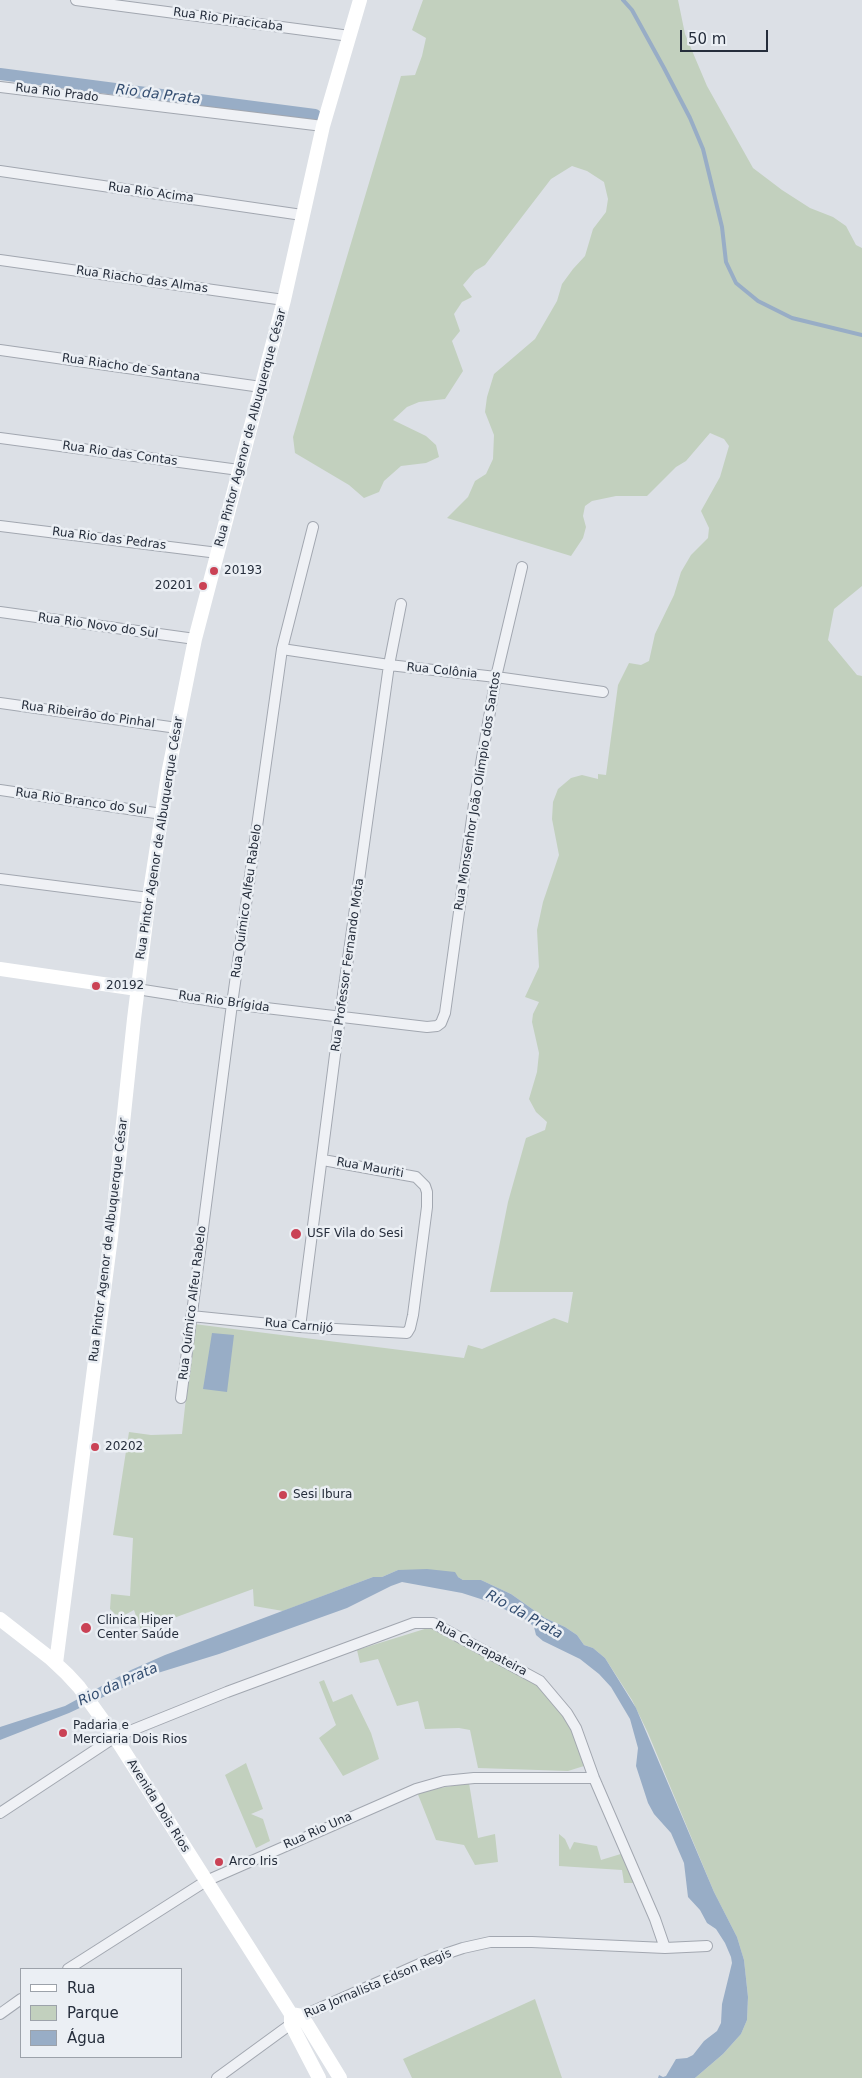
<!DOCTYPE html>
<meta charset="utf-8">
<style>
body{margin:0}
#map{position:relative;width:862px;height:2078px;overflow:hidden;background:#dce0e6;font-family:"DejaVu Sans",sans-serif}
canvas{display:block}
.legend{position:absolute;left:20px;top:1968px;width:162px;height:90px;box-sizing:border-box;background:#ebeff4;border:1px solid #9ca2aa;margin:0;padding:6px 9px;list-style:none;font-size:15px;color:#262e3c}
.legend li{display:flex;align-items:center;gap:10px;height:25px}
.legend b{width:25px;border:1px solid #9ca2aa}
.scale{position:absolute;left:680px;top:30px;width:88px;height:22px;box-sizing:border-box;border:2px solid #262e3c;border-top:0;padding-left:6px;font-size:15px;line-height:18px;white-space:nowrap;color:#262e3c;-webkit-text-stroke:4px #ebeff4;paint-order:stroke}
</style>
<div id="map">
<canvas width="862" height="2078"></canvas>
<ul class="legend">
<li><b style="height:6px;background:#fff"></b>Rua</li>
<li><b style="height:14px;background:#c2d0be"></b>Parque</li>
<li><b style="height:14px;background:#98adc6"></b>Água</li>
</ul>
<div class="scale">50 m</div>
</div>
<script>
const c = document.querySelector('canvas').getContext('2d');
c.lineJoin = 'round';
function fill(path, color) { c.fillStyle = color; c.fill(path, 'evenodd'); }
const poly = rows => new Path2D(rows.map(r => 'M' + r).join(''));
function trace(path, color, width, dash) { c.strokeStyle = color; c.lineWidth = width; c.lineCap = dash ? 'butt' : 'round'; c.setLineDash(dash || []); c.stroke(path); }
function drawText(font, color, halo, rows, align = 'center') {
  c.font = font + ' "DejaVu Sans",sans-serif'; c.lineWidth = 5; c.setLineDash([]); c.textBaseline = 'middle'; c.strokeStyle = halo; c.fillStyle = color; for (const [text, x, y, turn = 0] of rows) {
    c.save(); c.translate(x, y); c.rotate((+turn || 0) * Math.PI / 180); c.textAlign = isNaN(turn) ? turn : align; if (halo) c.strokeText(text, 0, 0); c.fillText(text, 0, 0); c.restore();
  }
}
const green = poly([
 [423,0,678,0,685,34,707,86,753,168,782,190,810,208,833,217,846,226,856,245,862,248,862,586,834,609,828,640,857,675,862,676,862,2078,695,2078,723,2054,741,2034,747,2020,748,1997,744,1960,737,1937,714,1892,648,1733,632,1700,605,1658,593,1648,584,1645,577,1635,565,1627,545,1618,511,1594,481,1580,463,1580,458,1577,398,1570,382,1577,373,1577,283,1611,254,1606,253,1589,141,1630,134,1610,119,1618,110,1609,111,1594,130,1596,133,1538,113,1535,129,1432,151,1435,182,1434,194,1324,464,1358,468,1345,482,1349,554,1318,568,1323,573,1292,490,1292,508,1202,526,1138,545,1130,547,1122,536,1112,529,1099,537,1072,539,1053,532,1022,533,1014,539,1002,525,997,539,967,537,930,543,902,559,855,552,819,553,802,558,789,571,778,582,775,598,779,598,774,606,775,618,685,629,663,641,665,649,661,655,634,674,595,681,572,691,555,708,538,709,528,701,511,720,477,729,446,724,439,710,433,686,461,676,467,647,496,616,496,592,501,585,506,583,516,586,527,583,538,571,556,447,518,468,497,475,481,486,474,493,459,494,435,485,412,487,397,494,374,535,339,557,301,562,284,573,269,585,256,593,229,606,212,608,199,604,182,587,171,572,166,551,179,485,265,475,271,463,285,472,297,462,302,454,314,460,331,452,341,463,371,445,399,419,402,407,407,393,420,426,436,436,445,439,457,426,463,401,466,384,481,379,492,364,498,349,485,295,453,293,437,401,76,415,75,422,56,426,38,412,30],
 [431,1627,536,1683,555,1703,573,1729,584,1766,568,1771,478,1768,470,1730,459,1728,425,1729,418,1701,397,1706,378,1659,360,1663,357,1650],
 [324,1680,333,1702,352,1694,371,1733,379,1759,343,1776,319,1738,336,1725,319,1682],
 [246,1763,263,1809,251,1814,263,1819,270,1841,256,1848,225,1775],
 [469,1783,478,1838,495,1834,498,1862,475,1865,464,1845,436,1840,417,1792],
 [559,1834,565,1839,570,1850,574,1842,597,1846,601,1860,624,1853,636,1883,624,1883,622,1870,559,1866],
 [535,1999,562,2078,412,2078,403,2059]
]);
const water = poly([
 [212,1333,234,1335,227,1392,203,1389],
 [427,1569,455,1572,458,1577,463,1580,481,1580,511,1594,545,1618,565,1627,577,1635,584,1645,593,1648,605,1658,636,1708,714,1892,737,1937,744,1960,748,1997,747,2020,741,2034,723,2054,695,2078,658,2078,659,2075,663,2077,666,2076,676,2059,687,2058,693,2055,704,2041,717,2031,721,2023,722,2004,732,1963,731,1957,725,1943,716,1929,707,1923,700,1910,688,1897,684,1863,671,1833,654,1814,648,1803,636,1766,638,1748,630,1719,611,1687,599,1674,580,1659,543,1641,536,1635,534,1627,528,1621,490,1602,462,1593,402,1582,391,1586,347,1608,219,1654,148,1676,69,1713,0,1740,0,1727,65,1706,131,1670,165,1655,373,1577,382,1577,398,1570]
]);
const stream = poly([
 [623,0,632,10,664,68,690,118,703,149,722,227,726,262,736,283,758,301,792,318,862,335]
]);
const canal = poly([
 [0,74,315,115]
]);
const street = poly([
 [76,0,350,36],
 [0,87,323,126],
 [0,171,302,215],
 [0,260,284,300],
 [0,350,261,387],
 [0,438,239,470],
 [0,526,218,553],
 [0,612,195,639],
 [282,649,389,665,496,677,603,692],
 [0,703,177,728],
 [0,790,162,814],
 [0,879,149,898],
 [137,989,232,1004,427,1027,437,1026,441,1023,445,1013,474,804,496,677,522,567],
 [191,1316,300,1327,407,1333,410,1328,413,1315,427,1207,427,1192,425,1186,416,1177,323,1160],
 [300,1327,340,1016,389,665,401,604],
 [181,1398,232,1004,282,649,313,527],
 [0,1813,115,1737,227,1692,414,1623,433,1623,540,1681,567,1713,576,1728,594,1778,655,1919,665,1948],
 [68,1969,206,1881,416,1789,444,1781,474,1778,594,1778],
 [0,2014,21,1999],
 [217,2078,302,2016,433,1958,463,1948,490,1942,532,1942,665,1948,707,1946]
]);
const secondary = poly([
 [0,969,137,989],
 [0,1619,50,1658,67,1674,79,1687,115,1737,291,2014,291,2024,319,2078],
 [56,1663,111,1237,134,1019,149,898,168,774,195,639,284,300,323,126,360,0],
 [291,2014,302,2016,340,2078]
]);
const markers = [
 [214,571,5,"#ca4255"],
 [203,586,5,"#ca4255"],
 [96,986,5,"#ca4255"],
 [296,1234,6,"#ca4255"],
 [95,1447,5,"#ca4255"],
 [283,1495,5,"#ca4255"],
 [86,1628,6,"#ca4255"],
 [63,1733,5,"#ca4255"],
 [219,1862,5,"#ca4255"]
];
const streetNames = [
 ["Rua Rio Piracicaba",228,20,8],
 ["Rua Rio Prado",57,93,7],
 ["Rua Rio Acima",151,193,8],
 ["Rua Riacho das Almas",142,280,8],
 ["Rua Riacho de Santana",131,368,8],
 ["Rua Pintor Agenor de Albuquerque César",251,428,-75],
 ["Rua Rio das Contas",120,454,8],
 ["Rua Rio das Pedras",109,539,7],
 ["Rua Rio Novo do Sul",98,626,8],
 ["Rua Colônia",442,671,6],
 ["Rua Ribeirão do Pinhal",88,715,8],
 ["Rua Monsenhor João Olímpio dos Santos",478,791,-81],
 ["Rua Rio Branco do Sul",81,802,8],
 ["Rua Pintor Agenor de Albuquerque César",160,838,-81],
 ["Rua Químico Alfeu Rabelo",247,901,-82],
 ["Rua Professor Fernando Mota",348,965,-82],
 ["Rua Rio Brígida",224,1002,8],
 ["Rua Mauriti",370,1168,10],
 ["Rua Pintor Agenor de Albuquerque César",109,1240,-83],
 ["Rua Químico Alfeu Rabelo",193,1303,-83],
 ["Rua Carnijó",299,1326,5],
 ["Rua Carrapateira",481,1649,28],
 ["Avenida Dois Rios",158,1806,58],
 ["Rua Rio Una",318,1831,-24],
 ["Rua Jornalista Edson Regis",378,1984,-23]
];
const poiNames = [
 ["20193",224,571],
 ["20201",193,586,"right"],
 ["20192",106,986],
 ["USF Vila do Sesi",307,1234],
 ["20202",105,1447],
 ["Sesi Ibura",293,1495],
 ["Clinica Hiper",97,1621],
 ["Center Saúde",97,1635],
 ["Padaria e",73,1726],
 ["Merciaria Dois Rios",73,1740],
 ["Arco Iris",229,1862]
];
const waterNames = [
 ["Rio da Prata",158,95,7],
 ["Rio da Prata",524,1615,29],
 ["Rio da Prata",118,1685,-24]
];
fill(green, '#c2d0be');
fill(water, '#98adc6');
trace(stream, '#98adc6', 4);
trace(canal, '#98adc6', 12);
trace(street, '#a2a7b0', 12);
trace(street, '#eff1f5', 10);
trace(secondary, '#fff', 14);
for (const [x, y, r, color] of markers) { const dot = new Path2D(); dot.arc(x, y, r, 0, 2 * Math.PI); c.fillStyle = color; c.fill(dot); trace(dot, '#ebeff4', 2); }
drawText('12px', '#262e3c', '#ebeff4', streetNames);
drawText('12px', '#262e3c', '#ebeff4', poiNames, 'left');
drawText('italic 14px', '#324c6f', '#ebeff4', waterNames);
</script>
